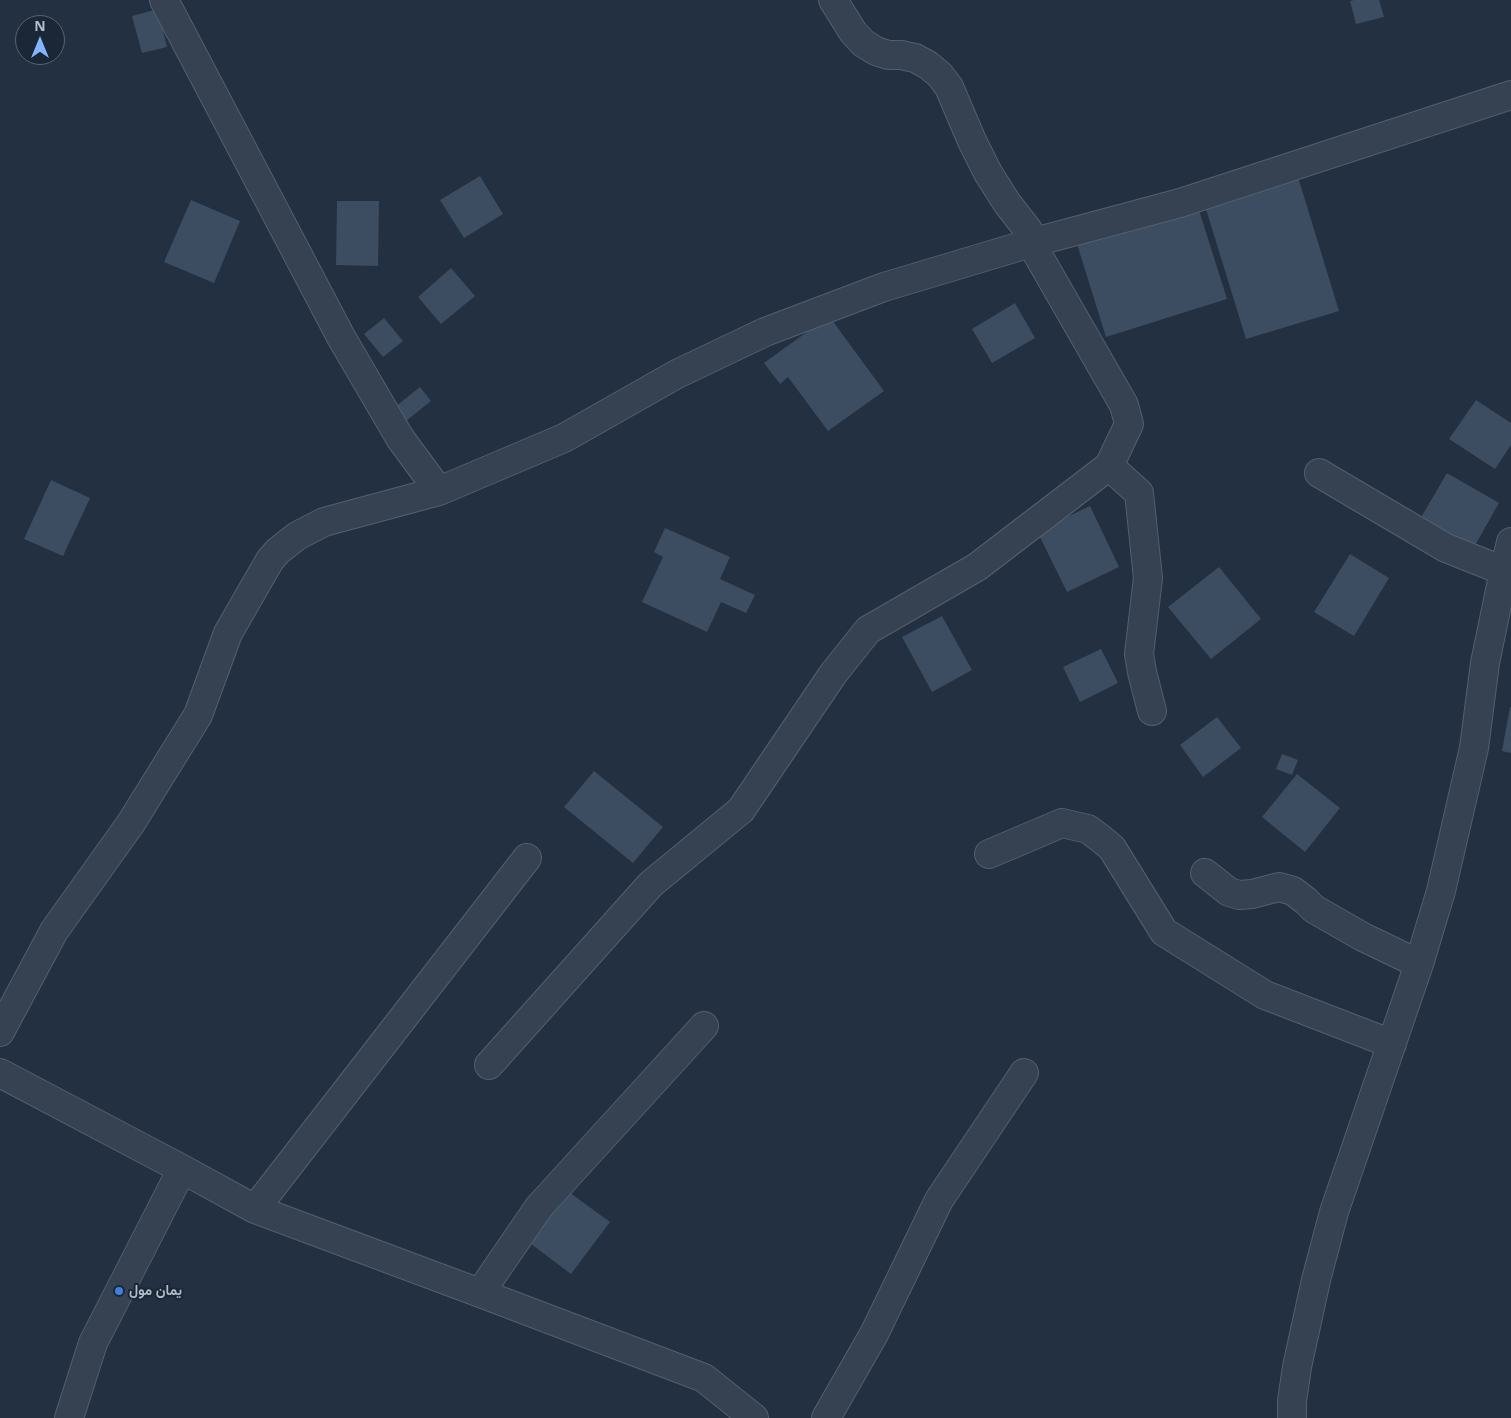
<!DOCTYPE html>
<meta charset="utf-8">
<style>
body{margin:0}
#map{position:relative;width:1511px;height:1418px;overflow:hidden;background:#223041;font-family:"Noto Sans",sans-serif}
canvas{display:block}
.north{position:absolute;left:15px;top:15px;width:50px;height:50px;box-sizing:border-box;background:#1b2736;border:1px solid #576372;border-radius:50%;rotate:0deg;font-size:14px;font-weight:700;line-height:20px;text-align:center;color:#b2bccb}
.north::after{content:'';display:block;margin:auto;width:18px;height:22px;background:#84b6ff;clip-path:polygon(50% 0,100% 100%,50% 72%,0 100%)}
</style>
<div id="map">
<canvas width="1511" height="1418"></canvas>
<div class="north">N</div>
</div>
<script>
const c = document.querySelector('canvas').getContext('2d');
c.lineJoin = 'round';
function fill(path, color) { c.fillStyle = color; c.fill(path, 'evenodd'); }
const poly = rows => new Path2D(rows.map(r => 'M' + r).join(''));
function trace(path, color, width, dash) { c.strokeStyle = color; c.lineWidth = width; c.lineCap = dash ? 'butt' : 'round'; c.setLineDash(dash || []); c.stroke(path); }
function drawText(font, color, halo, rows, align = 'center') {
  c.font = font + ' "Noto Sans",Vazirmatn,sans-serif'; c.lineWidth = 4; c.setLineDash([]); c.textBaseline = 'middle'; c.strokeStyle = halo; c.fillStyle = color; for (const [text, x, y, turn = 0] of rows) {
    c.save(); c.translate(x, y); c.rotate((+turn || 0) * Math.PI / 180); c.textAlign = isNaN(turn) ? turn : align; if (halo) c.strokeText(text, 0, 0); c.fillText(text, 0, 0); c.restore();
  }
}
const building = poly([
 [1354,0,1379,0,1384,17,1356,24,1350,1],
 [158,9,167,47,142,53,132,16],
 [480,176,503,214,464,238,440,200],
 [1298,177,1339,311,1246,339,1205,206],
 [191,200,240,221,214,283,164,262],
 [337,201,379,201,378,266,336,265],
 [1198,207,1227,299,1106,337,1077,244],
 [451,268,475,296,441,324,418,297],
 [1015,303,1035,338,992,363,972,329],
 [829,316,884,391,828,431,788,377,780,384,764,363],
 [384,318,403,341,383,357,364,334],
 [420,387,431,401,406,421,395,407],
 [1476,400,1511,423,1511,445,1495,469,1449,439],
 [1447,473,1499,503,1473,549,1420,519],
 [51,480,90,498,63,556,24,539],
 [1090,506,1119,567,1067,592,1037,531],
 [665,528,730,557,720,579,755,595,746,613,721,602,707,632,642,602,663,557,654,552],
 [1350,554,1389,578,1354,636,1314,612],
 [1219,567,1261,619,1211,659,1168,607],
 [942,616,972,670,932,692,902,637],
 [1101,649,1118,683,1080,702,1063,667],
 [1510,707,1511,707,1511,753,1502,751],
 [1217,717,1241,748,1203,777,1180,745],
 [1282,754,1298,760,1292,775,1276,769],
 [594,771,663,827,633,863,564,807],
 [1297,774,1340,808,1305,852,1262,817],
 [562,1187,610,1222,571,1274,523,1238]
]);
const minor = poly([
 [164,0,341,337,400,438,439,491],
 [833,0,853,32,863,43,876,51,888,55,901,55,915,58,928,65,940,75,949,87,972,141,988,173,1007,203,1028,230,1031,243,1124,405,1129,424,1109,466,1139,493,1148,578,1139,654,1142,672,1152,711],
 [1319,473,1446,548,1504,571],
 [989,854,1062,823,1088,829,1100,838,1112,848,1164,932,1265,995,1392,1044],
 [1205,873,1229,892,1239,895,1252,894,1279,887,1293,891,1306,901,1314,909,1363,937,1419,964],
 [0,1032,54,931,131,823,198,715,228,633,270,560,278,551,297,536,324,522,439,491,564,438,677,374,765,332,884,287,1031,243,1180,203,1511,95],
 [489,1065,651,884,741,810,833,674,868,630,977,567,1109,466],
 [0,1073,182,1169,255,1209,480,1293,704,1378,754,1418],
 [255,1209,527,858],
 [480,1293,539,1207,704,1026],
 [69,1418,93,1343,182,1169],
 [826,1418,874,1334,939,1200,1024,1073],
 [1292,1418,1292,1401,1297,1367,1316,1280,1334,1212,1419,964,1441,891,1474,748,1485,663,1504,571,1511,542]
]);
const markers = [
 [119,1291,5,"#3f7fe0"]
];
const poiNames = [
 ["يمان مول",129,1291]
];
fill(building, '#3d4d61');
trace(minor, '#545f6e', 30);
trace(minor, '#364251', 28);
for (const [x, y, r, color] of markers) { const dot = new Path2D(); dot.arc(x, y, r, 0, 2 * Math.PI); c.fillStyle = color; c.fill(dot); trace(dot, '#1b2736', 2); }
drawText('bold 14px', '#b2bccb', '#1b2736', poiNames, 'left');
</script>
